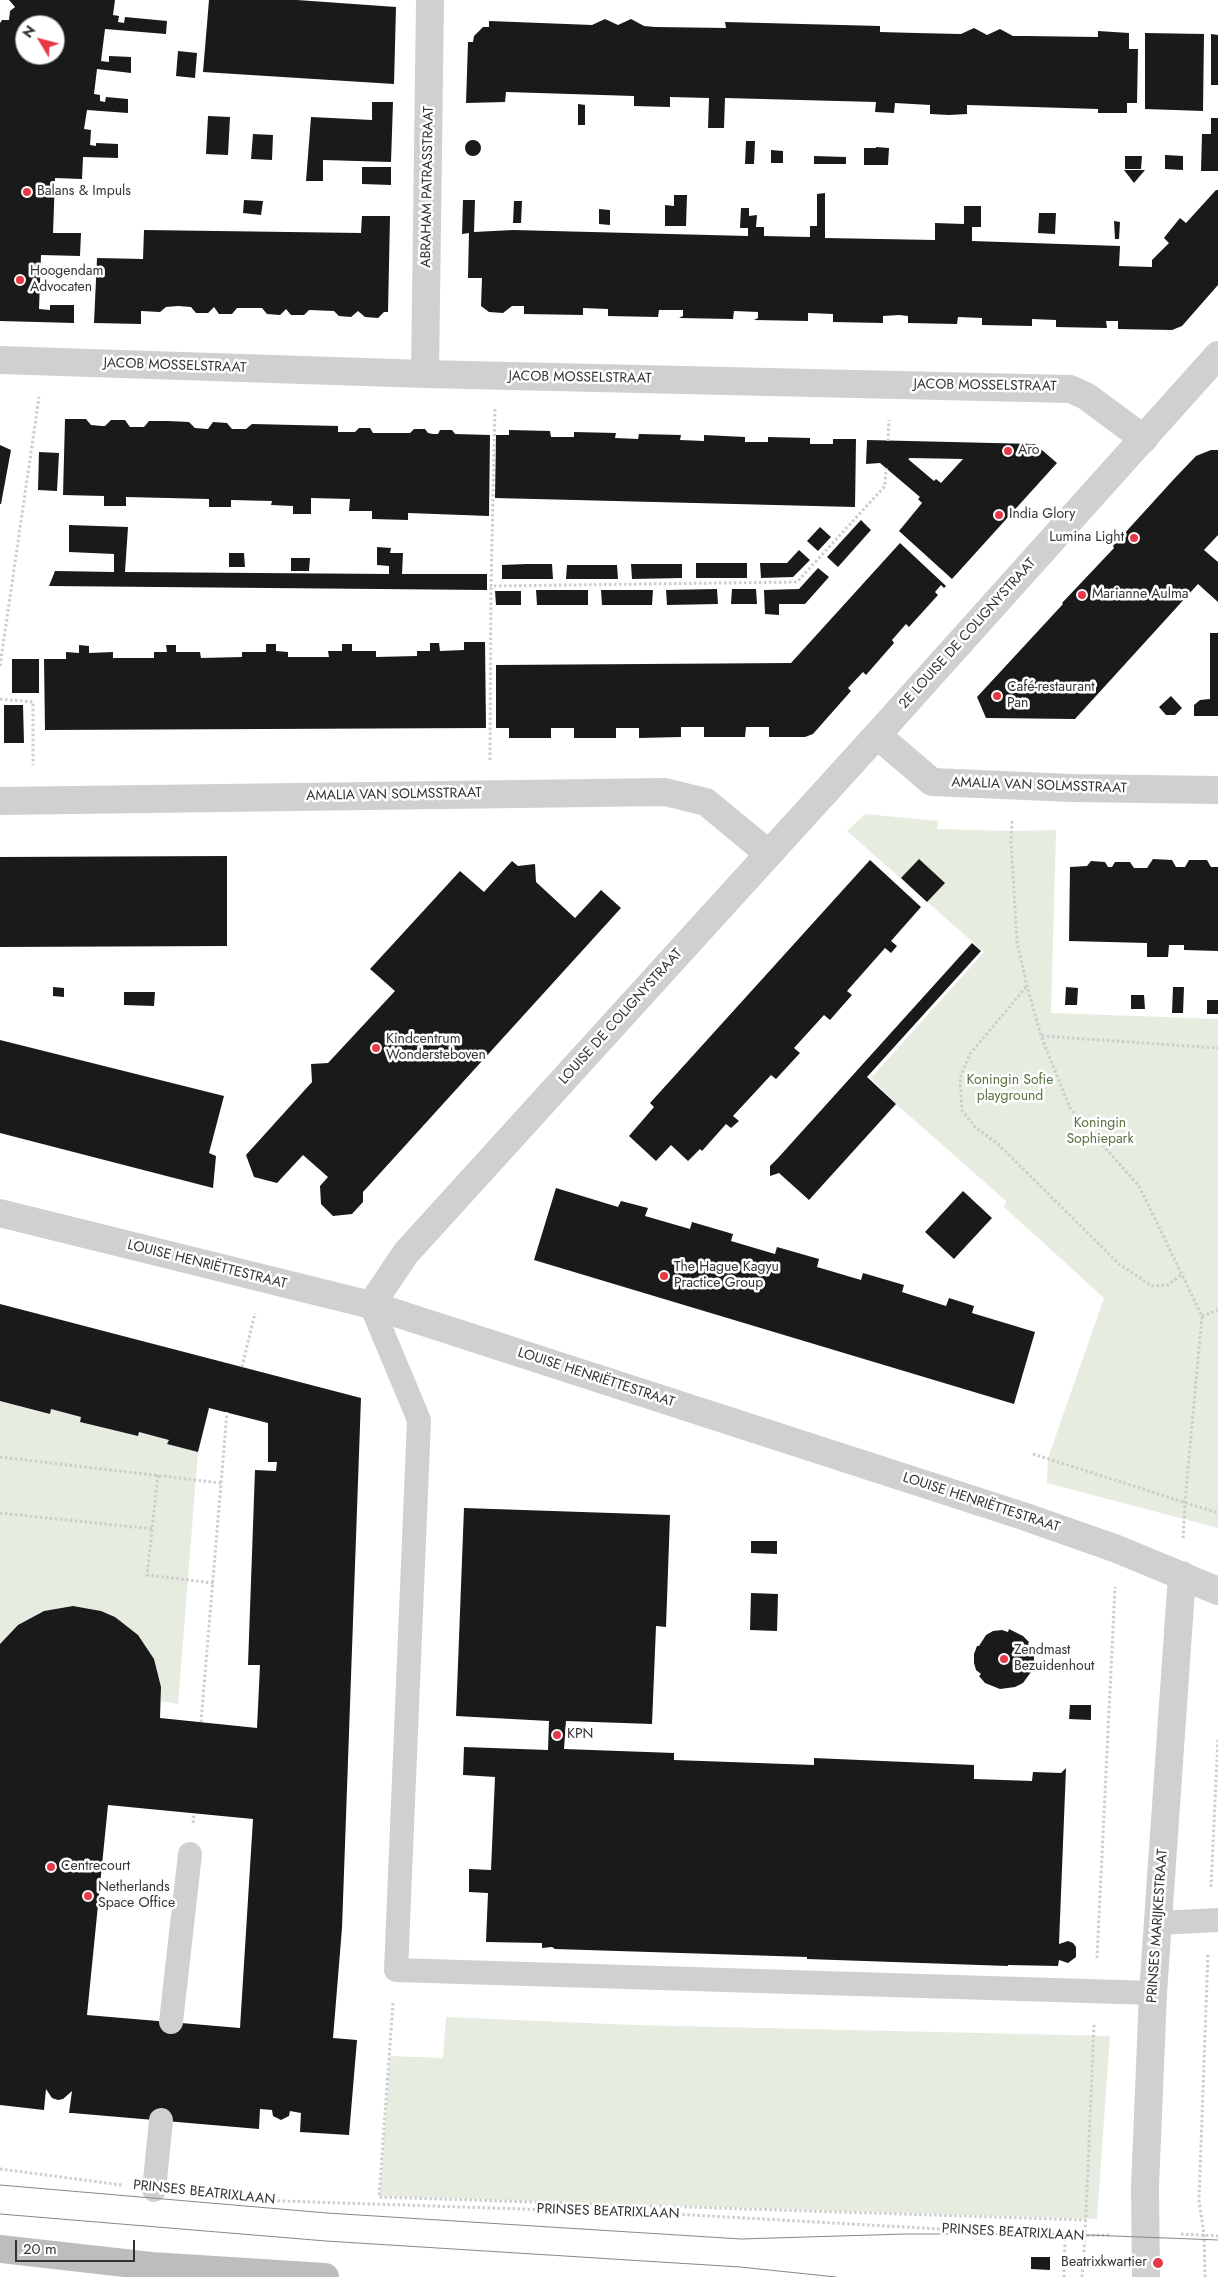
<!DOCTYPE html>
<meta charset="utf-8">
<style>
body{margin:0}
#map{position:relative;width:1218px;height:2277px;overflow:hidden;background:#fff;font-family:Jost,sans-serif}
canvas{display:block}
.north{position:absolute;left:15px;top:15px;width:50px;height:50px;box-sizing:border-box;background:#fff;border:1px solid #adadad;border-radius:50%;rotate:307deg;font-size:14px;font-weight:700;line-height:20px;text-align:center;color:#333}
.north::after{content:'';display:block;margin:auto;width:18px;height:22px;background:#e63946;clip-path:polygon(50% 0,100% 100%,50% 72%,0 100%)}
.scale{position:absolute;left:15px;top:2240px;width:120px;height:22px;box-sizing:border-box;border:2px solid #333;border-top:0;padding-left:6px;font-size:15px;line-height:18px;white-space:nowrap;color:#333;-webkit-text-stroke:4px #fff;paint-order:stroke}
</style>
<div id="map">
<canvas width="1218" height="2277"></canvas>
<div class="north">N</div>
<div class="scale">20 m</div>
</div>
<script>
const c = document.querySelector('canvas').getContext('2d');
c.lineJoin = 'round';
function fill(path, color) { c.fillStyle = color; c.fill(path, 'evenodd'); }
const poly = rows => new Path2D(rows.map(r => 'M' + r).join(''));
function trace(path, color, width, dash) { c.strokeStyle = color; c.lineWidth = width; c.lineCap = dash ? 'butt' : 'round'; c.setLineDash(dash || []); c.stroke(path); }
function drawText(font, color, halo, rows, align = 'center') {
  c.font = font + ' Jost,sans-serif'; c.lineWidth = 5; c.setLineDash([]); c.textBaseline = 'middle'; c.strokeStyle = halo; c.fillStyle = color; for (const [text, x, y, turn = 0] of rows) {
    c.save(); c.translate(x, y); c.rotate((+turn || 0) * Math.PI / 180); c.textAlign = isNaN(turn) ? turn : align; if (halo) c.strokeText(text, 0, 0); c.fillText(text, 0, 0); c.restore();
  }
}
const green = poly([
 [865,814,938,821,937,829,1014,831,1056,830,1051,1013,1218,1019,1218,1528,1047,1483,1048,1458,1104,1298,1004,1207,1006,1201,896,1104,871,1078,984,952,847,831],
 [0,1401,50,1414,51,1409,81,1417,80,1422,137,1436,139,1432,169,1440,167,1444,198,1452,178,1704,161,1701,161,1687,154,1659,138,1635,115,1617,101,1611,73,1606,44,1611,18,1625,0,1644],
 [446,2017,633,2025,1110,2036,1097,2219,380,2196,390,2056,443,2058]
]);
const building = poly([
 [9,0,115,0,113,15,119,16,118,22,124,23,125,17,167,21,166,34,105,29,101,61,109,62,109,56,131,57,131,73,97,69,94,94,100,95,100,101,105,102,106,97,128,99,128,113,87,110,84,129,91,130,90,145,96,146,96,143,118,144,118,158,83,157,82,179,55,178,53,233,81,233,80,256,41,255,39,309,50,310,50,305,74,305,74,323,0,321,0,23,2,20,9,20,10,11,15,7],
 [25,25,55,25,55,55,25,55],
 [209,0,297,0,396,7,394,84,203,72],
 [605,19,618,25,631,19,644,26,655,27,726,28,725,22,880,26,880,32,916,33,961,34,974,28,987,35,1000,29,1013,36,1026,36,1098,37,1098,31,1129,33,1129,49,1138,49,1137,103,1127,103,1127,113,1098,113,1098,109,967,105,967,114,949,115,930,114,930,105,895,103,894,113,875,112,876,102,725,98,724,128,708,128,709,98,670,97,670,107,634,106,634,96,506,92,505,102,466,103,468,42,473,42,474,36,483,27,489,27,489,21,592,25],
 [1145,33,1204,34,1203,111,1145,109],
 [1211,34,1218,35,1218,85,1211,85],
 [178,51,197,53,195,78,176,76],
 [372,102,393,102,391,162,323,160,323,181,306,181,311,117,372,120],
 [578,104,585,105,585,125,578,125],
 [208,116,230,117,228,155,206,154],
 [1211,118,1218,118,1218,171,1201,171,1202,134,1211,134],
 [253,134,273,135,272,160,251,159],
 '465 148a8 8 0 1 1 16 0a8 8 0 1 1-16 0Z',
 [746,141,755,141,754,164,745,164],
 [876,147,889,148,888,165,864,165,864,148,876,148],
 [771,150,783,151,783,163,771,163],
 [1165,155,1183,156,1183,170,1165,169],
 [814,156,846,157,846,164,814,164],
 [1125,156,1142,156,1141,169,1125,169],
 [362,167,391,167,391,185,362,184],
 [1124,170,1145,170,1134,183],
 [1216,190,1218,190,1218,285,1182,326,1172,330,1118,329,1118,321,1106,321,1107,328,1056,327,1056,320,1032,319,1032,326,982,325,982,318,958,317,957,324,908,323,908,316,899,315,883,316,883,323,833,322,833,314,808,313,808,321,754,320,758,318,758,312,734,311,733,319,679,318,683,316,683,310,659,310,658,317,608,316,608,309,583,308,583,315,524,314,524,306,512,306,503,313,489,312,481,306,482,278,468,278,469,233,462,234,463,200,475,200,474,232,513,230,748,236,748,228,740,228,741,208,749,208,749,216,757,215,756,227,764,227,764,236,810,237,810,226,817,226,817,194,825,193,825,238,935,240,935,223,964,224,964,206,981,206,981,227,972,227,972,241,1120,246,1119,266,1152,267,1152,260,1169,243,1164,238,1167,234,1180,218,1186,223],
 [674,195,687,195,686,226,665,226,665,205,674,206],
 [244,200,263,201,261,215,243,213],
 [514,201,522,201,521,223,513,223],
 [599,209,610,210,610,225,599,224],
 [1039,213,1056,213,1055,234,1038,233],
 [362,216,390,216,388,312,384,312,378,318,365,317,358,311,351,317,339,316,334,311,309,310,304,315,291,315,286,309,280,315,267,314,262,308,237,308,232,314,219,314,214,307,208,313,196,313,191,307,178,306,166,307,160,312,141,311,141,324,94,323,97,258,143,259,144,230,361,233],
 [1114,221,1120,222,1119,239,1115,239],
 [65,419,86,419,91,425,102,426,105,426,111,420,125,420,130,427,144,427,149,421,168,421,189,422,195,428,208,429,213,422,227,423,232,429,246,429,252,424,338,426,338,432,355,432,359,428,370,428,373,433,410,433,414,429,425,429,428,433,433,434,438,434,440,430,452,430,455,434,490,435,489,516,408,513,408,520,372,519,372,511,349,511,350,499,311,498,311,514,293,514,293,506,271,505,272,501,231,500,231,507,209,507,209,499,126,497,126,506,104,506,104,496,63,495],
 [509,430,550,431,551,437,574,437,574,432,616,433,615,438,638,439,639,434,681,435,680,440,704,441,704,435,745,437,745,442,768,442,768,437,810,438,810,444,833,444,833,439,856,439,855,507,495,498,496,435,509,435],
 [867,440,1035,444,1057,463,952,579,899,531,922,503,918,499,920,497,880,463,866,464],
 [910,458,963,459,941,483,936,479,934,481,908,459],
 [0,445,11,450,1,504,0,504],
 [1211,450,1218,450,1218,535,1204,550,1218,562,1218,602,1198,584,1075,719,986,718,977,697,1063,604,1062,603,1114,548,1113,546,1174,479,1196,456],
 [39,452,59,453,57,491,38,490],
 [861,520,871,530,838,567,827,557],
 [69,525,128,527,125,572,389,574,389,566,377,565,377,547,391,548,390,553,403,553,402,574,487,574,487,590,49,586,55,571,114,572,114,554,69,552],
 [820,527,831,537,818,551,807,541],
 [900,543,946,586,944,588,941,585,935,592,938,595,909,627,906,624,892,640,894,643,866,675,863,672,848,688,851,691,813,734,805,737,769,737,769,727,746,727,745,737,704,737,704,727,681,727,681,737,639,738,639,728,616,728,616,738,574,738,574,728,551,728,551,738,509,738,509,728,496,728,496,665,791,663],
 [799,550,810,560,793,577,761,578,760,563,787,563],
 [229,553,244,553,245,567,229,567],
 [291,558,310,558,309,571,291,571],
 [696,563,747,563,747,578,696,578],
 [526,564,552,564,553,579,502,579,502,565],
 [631,564,682,564,682,578,632,579],
 [567,565,617,565,618,579,566,579],
 [818,568,829,577,805,604,779,604,779,615,765,614,764,590,799,589],
 [717,589,718,604,667,605,666,590],
 [732,589,756,589,757,604,731,604],
 [536,590,588,590,588,605,537,605],
 [601,590,653,590,652,605,602,605],
 [495,591,521,591,521,605,496,605],
 [1210,633,1218,633,1218,716,1194,716,1194,705,1200,700,1210,699],
 [464,642,485,642,486,728,45,730,44,659,66,659,66,652,79,653,79,645,89,646,89,653,113,652,113,658,154,658,154,652,167,652,166,645,176,645,176,652,200,652,201,658,242,657,242,652,266,652,266,644,276,644,276,651,288,652,288,657,329,657,328,651,342,651,342,644,352,644,352,651,376,651,376,657,417,656,417,651,430,651,430,643,439,643,440,651,464,650],
 [12,659,39,659,39,693,12,693],
 [1171,696,1182,708,1175,715,1166,715,1159,707],
 [4,705,23,705,24,743,4,743],
 [227,856,227,946,0,947,0,857],
 [919,859,945,883,927,902,901,878],
 [1153,859,1172,860,1176,867,1185,867,1189,860,1207,860,1211,867,1218,867,1218,951,1184,950,1184,945,1169,945,1168,957,1147,957,1147,943,1069,941,1070,867,1087,866,1091,861,1105,862,1108,867,1112,867,1115,862,1130,862,1134,868,1147,868],
 [870,860,921,907,891,941,897,946,891,953,885,948,847,991,852,995,830,1020,824,1015,794,1048,800,1053,776,1079,771,1075,733,1116,739,1121,731,1128,726,1124,702,1151,700,1149,688,1161,671,1145,656,1161,629,1136,654,1107,650,1103],
 [512,861,518,866,535,864,536,882,575,918,601,890,621,908,363,1192,363,1202,352,1214,333,1216,321,1204,320,1186,328,1177,303,1155,277,1183,254,1177,246,1155,312,1082,311,1064,328,1063,395,991,370,969,460,871,484,892],
 [972,943,981,951,867,1077,896,1104,809,1200,779,1173,770,1176,770,1166,778,1158],
 [53,987,64,988,64,997,53,996],
 [1066,987,1078,988,1077,1005,1065,1005],
 [1173,987,1184,987,1183,1013,1172,1013],
 [124,992,155,992,154,1006,124,1005],
 [1131,995,1144,995,1145,1009,1131,1009],
 [1207,1000,1218,1000,1218,1014,1207,1014],
 [0,1040,224,1096,209,1153,216,1156,213,1188,0,1133],
 [556,1188,618,1207,621,1201,648,1208,645,1216,690,1229,692,1222,733,1234,731,1241,775,1254,777,1247,819,1259,817,1267,861,1280,863,1273,904,1285,902,1292,946,1306,949,1298,974,1306,972,1313,1035,1332,1014,1404,534,1260],
 [963,1191,992,1218,954,1259,925,1232],
 [0,1304,361,1398,342,1928,333,2038,357,2040,349,2135,300,2132,301,2113,290,2111,289,2116,281,2120,273,2116,272,2110,260,2109,259,2129,72,2113,69,2113,72,2091,63,2099,58,2100,52,2098,46,2089,44,2110,0,2105,0,1644,18,1625,44,1611,73,1606,101,1611,115,1617,138,1635,154,1659,161,1687,160,1718,257,1728,260,1665,248,1665,255,1470,276,1471,277,1462,268,1462,268,1423,209,1408,198,1452,167,1444,169,1440,139,1432,138,1436,80,1422,81,1417,51,1409,50,1414,0,1401],
 [108,1805,253,1819,240,2028,87,2015],
 [464,1508,670,1515,666,1627,656,1626,652,1724,566,1721,564,1749,674,1753,674,1760,814,1765,814,1758,974,1765,974,1779,1032,1781,1033,1772,1061,1773,1066,1768,1059,1944,1068,1941,1073,1943,1076,1947,1076,1957,1068,1963,1059,1960,1058,1966,1008,1965,1008,1966,807,1959,807,1957,555,1949,552,1947,542,1948,542,1943,486,1942,488,1893,469,1892,469,1869,491,1870,495,1777,463,1775,464,1747,548,1750,549,1721,456,1716],
 [751,1541,777,1541,777,1554,751,1553],
 [751,1593,778,1594,777,1631,750,1630],
 [1009,1629,1023,1636,1029,1642,1028,1644,1032,1648,1034,1655,1034,1664,1031,1672,1023,1683,1015,1687,1000,1689,985,1683,979,1676,981,1674,976,1670,974,1663,974,1654,977,1646,979,1646,986,1635,993,1631,1002,1630,1008,1632],
 [1070,1705,1091,1705,1091,1720,1069,1719],
 [1031,2257,1050,2257,1050,2270,1031,2269]
]);
const path = poly([
 [495,409,491,586,797,582,885,486,886,468],
 [888,441,889,420],
 [0,666,39,397],
 [0,699,33,702,33,765],
 [490,760,491,586],
 [1012,821,1011,841,1017,942,1027,986,1041,1036,1070,1108,1139,1186,1202,1316,1185,1501,1183,1539],
 [1026,987,970,1054,960,1078,962,1110,975,1127,999,1145,1119,1264,1152,1286,1168,1285,1182,1274],
 [1042,1036,1218,1048],
 [1202,1316,1218,1310],
 [242,1367,255,1313],
 [1033,1454,1218,1513],
 [0,1457,221,1483],
 [158,1475,147,1575,213,1583],
 [0,1513,153,1529],
 [201,1722,227,1412],
 [193,1823,194,1814],
 [1211,1887,1218,1738],
 [1097,1958,1115,1587],
 [393,2003,379,2197,1086,2220],
 [0,2169,122,2185],
 [188,2193,282,2201,673,2214,1065,2236,1110,2235],
 [1181,2234,1218,2236],
 [1064,2277,1065,2236],
 [1082,2277,1085,2237,1094,2024],
 [1205,2277,1204,2235,1199,2200,1208,1953]
]);
const lane = poly([
 [371,1305,419,1420,396,1970,1153,1993],
 [1159,1923,1218,1920],
 [171,2022,190,1854],
 [154,2190,161,2120]
]);
const street = poly([
 [0,360,425,374,1070,389,1086,396,1144,439],
 [425,374,430,0],
 [877,735,932,782,1072,788,1218,790],
 [0,801,665,792,706,802,769,854],
 [0,1213,371,1305,1023,1516,1117,1549,1218,1591],
 [371,1305,406,1253,877,735,1218,355],
 [1146,2277,1145,2187,1153,1993,1182,1575]
]);
const secondary = poly([
 [0,2249,151,2266,325,2277]
]);
const tram = poly([
 [0,2185,327,2213,741,2239,905,2234,1062,2234,1218,2240],
 [0,2214,326,2241,740,2267,836,2277]
]);
const markers = [
 [27,192,5,"#e63946"],
 [20,280,5,"#e63946"],
 [1008,451,5,"#e63946"],
 [999,515,5,"#e63946"],
 [1134,538,5,"#e63946"],
 [1082,595,5,"#e63946"],
 [997,696,5,"#e63946"],
 [376,1048,5,"#e63946"],
 [664,1276,5,"#e63946"],
 [1004,1659,5,"#e63946"],
 [557,1735,5,"#e63946"],
 [51,1867,5,"#e63946"],
 [88,1896,5,"#e63946"],
 [1158,2263,6,"#e63946"]
];
const streetNames = [
 ["ABRAHAM PATRASSTRAAT",428,187,-89],
 ["JACOB MOSSELSTRAAT",175,366,2],
 ["JACOB MOSSELSTRAAT",580,378,1],
 ["JACOB MOSSELSTRAAT",985,386,1],
 ["2E LOUISE DE COLIGNYSTRAAT",968,634,-48],
 ["AMALIA VAN SOLMSSTRAAT",1039,786,2],
 ["AMALIA VAN SOLMSSTRAAT",394,795,-1],
 ["LOUISE DE COLIGNYSTRAAT",621,1017,-48],
 ["LOUISE HENRIËTTESTRAAT",207,1265,14],
 ["LOUISE HENRIËTTESTRAAT",596,1378,18],
 ["LOUISE HENRIËTTESTRAAT",981,1503,18],
 ["PRINSES MARIJKESTRAAT",1158,1926,-86],
 ["PRINSES BEATRIXLAAN",204,2193,6],
 ["PRINSES BEATRIXLAAN",608,2212,2],
 ["PRINSES BEATRIXLAAN",1013,2233,3]
];
const poiNames = [
 ["Balans & Impuls",37,192],
 ["Hoogendam",30,272],
 ["Advocaten",30,288],
 ["Aro",1018,451],
 ["India Glory",1009,515],
 ["Lumina Light",1124,538,"right"],
 ["Marianne Aulma",1092,595],
 ["Café-restaurant",1007,688],
 ["Pan",1007,704],
 ["Kindcentrum",386,1040],
 ["Wondersteboven",386,1056],
 ["The Hague Kagyu",674,1268],
 ["Practice Group",674,1284],
 ["Zendmast",1014,1651],
 ["Bezuidenhout",1014,1667],
 ["KPN",567,1735],
 ["Centrecourt",61,1867],
 ["Netherlands",98,1888],
 ["Space Office",98,1904],
 ["Beatrixkwartier",1147,2263,"right"]
];
const parkNames = [
 ["Koningin Sofie",1010,1081],
 ["playground",1010,1097],
 ["Koningin",1100,1124],
 ["Sophiepark",1100,1140]
];
fill(green, '#e6ecdf');
fill(building, '#1a1a1a');
trace(path, '#cdcdcd', 3, [2.5, 2.5]);
trace(lane, '#d0d0d0', 24);
trace(street, '#d0d0d0', 28);
trace(secondary, '#bdbdbd', 28);
trace(tram, '#888', 1);
for (const [x, y, r, color] of markers) { const dot = new Path2D(); dot.arc(x, y, r, 0, 2 * Math.PI); c.fillStyle = color; c.fill(dot); trace(dot, '#fff', 2); }
drawText('14px', '#333', '#fff', streetNames);
drawText('14px', '#333', '#fff', poiNames, 'left');
drawText('14px', '#56703f', '#fff', parkNames);
</script>
